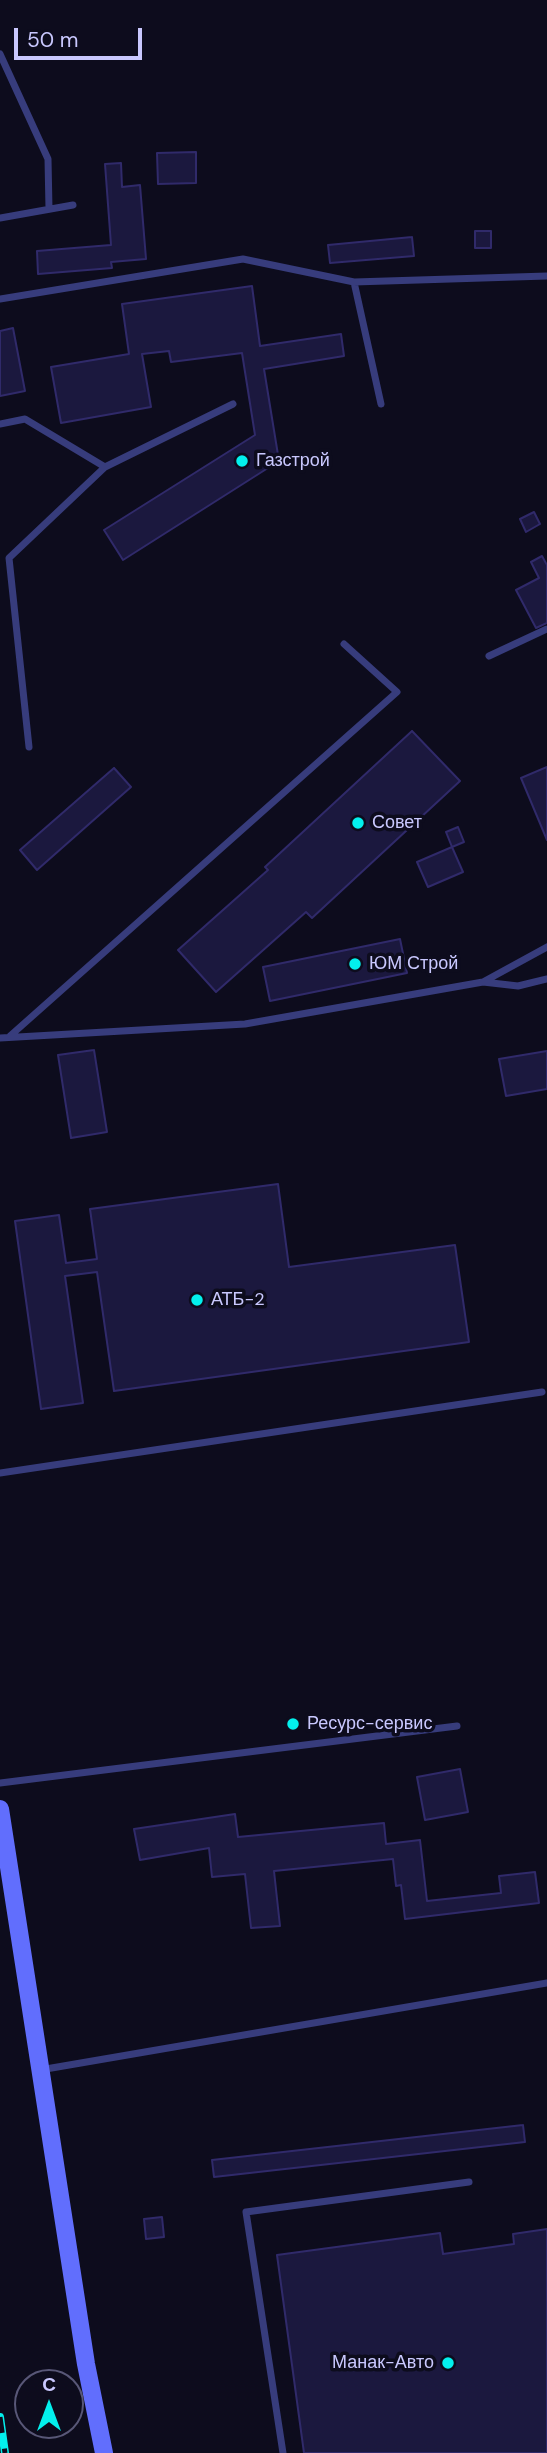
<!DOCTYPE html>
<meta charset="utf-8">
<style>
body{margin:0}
#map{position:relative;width:547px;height:2453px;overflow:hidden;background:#0d0c1d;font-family:"DM Sans",sans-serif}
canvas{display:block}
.north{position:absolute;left:14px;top:2369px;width:70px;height:70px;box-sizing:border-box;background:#0d0c1d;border:2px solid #585777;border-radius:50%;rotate:0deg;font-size:19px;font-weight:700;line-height:28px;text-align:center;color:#c9c8fe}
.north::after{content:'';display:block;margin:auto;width:24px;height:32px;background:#03f0ed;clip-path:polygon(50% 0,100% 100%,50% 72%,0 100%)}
.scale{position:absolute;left:14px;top:28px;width:128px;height:32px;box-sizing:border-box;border:4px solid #c9c8fe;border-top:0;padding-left:9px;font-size:21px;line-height:24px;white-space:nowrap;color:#c9c8fe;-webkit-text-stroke:5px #0d0c1d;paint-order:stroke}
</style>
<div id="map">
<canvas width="547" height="2453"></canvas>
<div class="north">С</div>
<div class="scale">50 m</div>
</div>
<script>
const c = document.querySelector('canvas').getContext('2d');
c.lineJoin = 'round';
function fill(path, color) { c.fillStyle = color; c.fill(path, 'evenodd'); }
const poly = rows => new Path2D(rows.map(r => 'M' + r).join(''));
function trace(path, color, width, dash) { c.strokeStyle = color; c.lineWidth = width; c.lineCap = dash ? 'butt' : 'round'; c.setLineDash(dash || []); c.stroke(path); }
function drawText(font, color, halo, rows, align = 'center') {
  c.font = font + ' "DM Sans",sans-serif'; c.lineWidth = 7; c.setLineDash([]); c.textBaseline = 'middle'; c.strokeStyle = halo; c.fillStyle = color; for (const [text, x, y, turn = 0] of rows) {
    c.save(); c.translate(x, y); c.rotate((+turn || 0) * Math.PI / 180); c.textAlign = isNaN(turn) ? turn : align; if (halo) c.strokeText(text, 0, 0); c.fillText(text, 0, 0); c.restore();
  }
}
const building = poly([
 [196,152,196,183,158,184,157,153,196,152],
 [121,163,122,187,140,185,146,259,111,262,112,268,38,274,37,251,111,245,105,164,121,163],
 [475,231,491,231,491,248,475,248,475,231],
 [412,237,414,256,330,263,328,245,412,237],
 [252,286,260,346,341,334,344,356,264,369,279,461,123,560,104,530,255,435,242,353,171,362,169,351,142,354,151,407,61,423,51,367,129,354,122,304,252,286],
 [13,328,25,391,0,396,0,331,13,328],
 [534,512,540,524,526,532,520,519,534,512],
 [542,556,547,565,547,623,536,628,516,590,539,578,531,562,542,556],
 [412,731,460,781,312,918,306,912,216,992,178,950,268,870,265,867,412,731],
 [547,767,547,840,521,778,547,767],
 [114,768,131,787,37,870,20,850,114,768],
 [458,827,464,842,452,847,446,832,458,827],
 [452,847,463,872,428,887,417,862,452,847],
 [400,939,407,973,270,1001,263,967,400,939],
 [94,1050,107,1132,71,1138,58,1055,94,1050],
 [547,1051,547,1089,506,1096,499,1059,547,1051],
 [278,1184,289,1267,455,1245,469,1342,114,1391,97,1272,65,1276,83,1403,41,1409,15,1221,59,1215,66,1263,97,1259,90,1209,278,1184],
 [460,1769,468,1812,425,1820,417,1777,460,1769],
 [235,1814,238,1837,384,1823,386,1844,420,1840,427,1901,501,1893,499,1876,535,1872,539,1903,405,1919,401,1885,396,1886,393,1859,274,1871,280,1926,251,1928,245,1874,212,1877,209,1848,140,1860,134,1829,235,1814],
 [523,2125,525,2142,214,2177,212,2160,523,2125],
 [162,2217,164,2237,146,2239,144,2219,162,2217],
 [547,2229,547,2453,304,2453,277,2255,440,2233,443,2254,514,2244,513,2234,547,2229]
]);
const lane = poly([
 [0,54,48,159,49,209],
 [0,218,73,205],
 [354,282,381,404],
 [0,299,243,259,354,282,547,276],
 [0,424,25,419,105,467],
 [489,656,547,629],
 [29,747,9,558,105,467,233,404],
 [483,982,518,986,547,979],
 [10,1036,397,692,344,644],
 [0,1038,245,1024,483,982,547,947],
 [0,1473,542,1392],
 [0,1783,457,1726],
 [40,2070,547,1983],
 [283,2453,246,2212,469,2182]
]);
const secondary = poly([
 [0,1809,86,2364,104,2453]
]);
const rail = poly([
 [0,2417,5,2453]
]);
const markers = [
 [242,461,7,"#03f0ed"],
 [358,823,7,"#03f0ed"],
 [355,964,7,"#03f0ed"],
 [197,1300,7,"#03f0ed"],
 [293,1724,7,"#03f0ed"],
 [448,2363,7,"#03f0ed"]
];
const poiNames = [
 ["Газстрой",256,461],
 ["Совет",372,823],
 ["ЮМ Строй",369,964],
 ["АТБ-2",211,1300],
 ["Ресурс-сервис",307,1724],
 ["Манак-Авто",434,2363,"right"]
];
fill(building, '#1b183e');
trace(building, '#302a6a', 2);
trace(lane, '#373c7c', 7);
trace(secondary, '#616efd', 18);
trace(rail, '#03f0ed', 8);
trace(rail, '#0d0c1d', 5, [16]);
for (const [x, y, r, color] of markers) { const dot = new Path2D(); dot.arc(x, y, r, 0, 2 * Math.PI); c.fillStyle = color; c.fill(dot); trace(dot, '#0d0c1d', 2.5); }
drawText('18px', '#c9c8fe', '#0d0c1d', poiNames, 'left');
</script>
